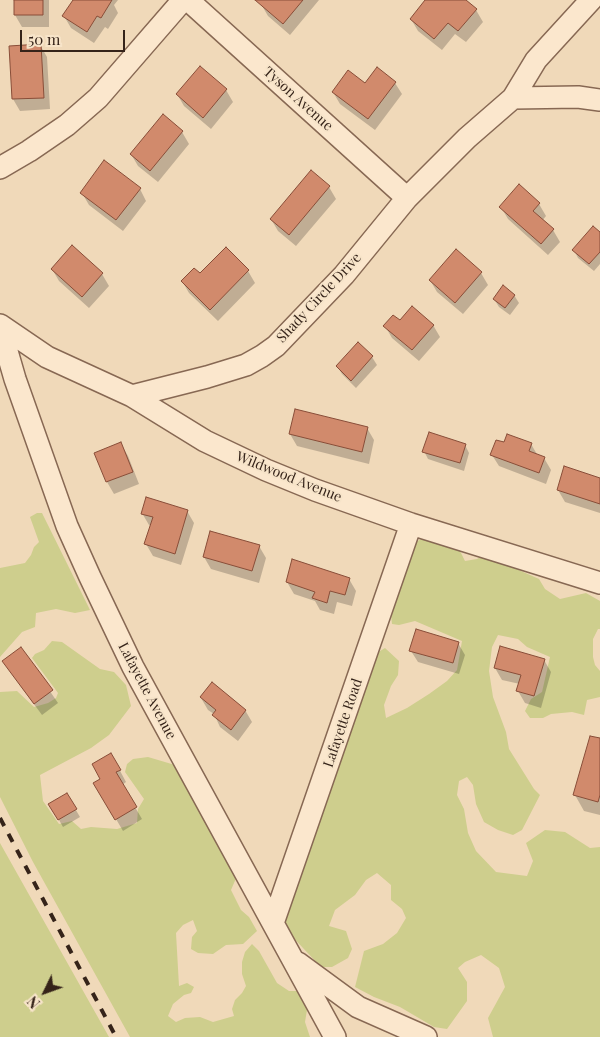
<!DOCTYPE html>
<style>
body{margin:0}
#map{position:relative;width:600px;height:1037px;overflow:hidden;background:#f0d9b9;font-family:"Playfair Display",serif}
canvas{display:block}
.north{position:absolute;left:20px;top:967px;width:50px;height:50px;-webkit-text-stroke:4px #f7e4c9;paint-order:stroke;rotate:228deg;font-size:14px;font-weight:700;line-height:20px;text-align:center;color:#352319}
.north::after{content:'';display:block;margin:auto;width:18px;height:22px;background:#352319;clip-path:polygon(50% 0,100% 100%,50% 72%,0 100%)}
.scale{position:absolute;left:20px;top:30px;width:105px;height:22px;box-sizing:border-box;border:2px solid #352319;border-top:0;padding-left:6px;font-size:15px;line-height:18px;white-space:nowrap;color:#352319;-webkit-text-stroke:4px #f7e4c9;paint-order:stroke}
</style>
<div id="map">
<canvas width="600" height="1037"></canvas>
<div class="north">N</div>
<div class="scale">50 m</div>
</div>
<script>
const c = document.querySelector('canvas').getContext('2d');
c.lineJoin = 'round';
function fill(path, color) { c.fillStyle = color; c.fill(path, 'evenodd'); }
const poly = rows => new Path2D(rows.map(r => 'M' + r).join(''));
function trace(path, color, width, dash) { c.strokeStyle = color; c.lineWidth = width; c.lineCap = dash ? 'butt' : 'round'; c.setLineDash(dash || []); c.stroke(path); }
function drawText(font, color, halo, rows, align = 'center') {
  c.font = font + ' "Playfair Display",serif'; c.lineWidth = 4; c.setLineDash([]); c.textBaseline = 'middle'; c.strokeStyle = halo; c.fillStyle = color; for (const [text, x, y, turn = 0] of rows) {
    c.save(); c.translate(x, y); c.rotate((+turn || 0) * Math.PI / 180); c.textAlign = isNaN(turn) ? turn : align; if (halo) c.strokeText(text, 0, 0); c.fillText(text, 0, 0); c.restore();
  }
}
const green = poly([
 [37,513,42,513,90,610,75,613,56,609,36,613,35,627,22,632,0,657,0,568,25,563,31,555,34,547,39,542,30,517],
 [423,538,459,549,465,561,477,559,484,555,503,563,539,579,545,589,560,599,586,593,600,601,600,629,598,629,593,639,593,657,595,665,600,671,600,697,587,700,584,715,572,712,551,714,543,718,530,718,525,711,531,699,542,692,550,657,527,647,518,639,498,635,492,647,489,671,493,697,506,732,509,749,534,789,540,795,522,830,513,835,498,830,484,822,476,804,473,785,467,777,459,781,457,795,464,809,468,833,476,851,496,872,527,876,533,861,526,843,545,830,565,832,590,848,600,847,600,1037,493,1037,488,1018,505,987,499,968,481,955,465,962,458,968,467,982,467,1001,447,1029,434,1027,400,1007,374,997,355,987,364,951,383,944,397,933,406,918,402,909,391,900,391,885,377,873,366,880,355,895,335,910,329,926,346,931,352,949,348,958,332,967,321,967,285,929,280,922,375,654,385,648,399,661,398,675,391,686,384,705,386,718,407,708,429,694,447,681,457,670,462,641,415,621,399,625,392,624,391,615,414,543],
 [52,641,62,642,100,669,114,672,126,685,131,706,109,735,91,748,40,775,43,801,59,824,72,821,81,829,91,827,117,829,137,823,138,809,144,799,125,772,127,764,133,759,148,757,175,765,237,876,231,890,241,910,249,917,257,931,243,944,226,945,213,954,198,953,191,949,192,937,197,931,193,920,183,925,176,933,179,986,187,983,194,987,191,993,184,995,173,1004,168,1016,176,1022,185,1018,200,1017,213,1022,234,1016,232,1009,235,1000,242,993,246,986,242,974,242,962,245,952,252,944,259,951,277,983,289,991,299,991,307,1010,305,1022,310,1037,130,1037,33,862,0,797,0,692,17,691,34,707,48,703,56,698,58,693,32,658,35,654,44,650],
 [0,843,109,1037,0,1037]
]);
const shadow = poly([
 [15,0,49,0,49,27,22,27,15,15],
 [74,0,118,0,114,5,118,13,108,29,105,27,94,43,71,28,64,16],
 [264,0,319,0,290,35,268,16,261,4],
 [427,0,464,0,476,10,483,22,466,42,455,34,442,50,418,31,411,19],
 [40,45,47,57,50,109,20,111,13,99],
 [200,67,226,90,233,102,211,129,184,106,177,94],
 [395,83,402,94,375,130,340,104,333,92,365,84],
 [163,116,182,132,189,144,158,182,138,166,131,154],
 [311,172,329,187,336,199,296,246,278,231,271,219],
 [140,189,146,201,123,231,89,205,82,193],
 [539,204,546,216,542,221,553,230,560,242,548,255,508,219,501,207],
 [600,234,600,264,594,271,578,258,574,250],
 [226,249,248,271,255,283,218,321,189,293,182,281,200,275],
 [456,251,481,273,488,285,463,314,437,292,430,280],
 [52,269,102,274,109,286,89,308,59,281],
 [514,295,519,303,510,315,499,307,494,299],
 [400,322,433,325,440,337,419,361,392,338,385,326],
 [358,344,372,357,377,365,356,388,342,374,337,366],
 [367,428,374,440,369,464,297,446,290,434],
 [121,444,128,456,139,484,114,494,107,482,96,453],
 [504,444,531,444,538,456,544,458,551,470,546,484,499,466,492,455],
 [465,445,469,453,464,471,428,459,424,451],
 [600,479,600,513,565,502,558,490],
 [187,511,194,523,181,565,153,556,146,544,151,526,149,525,142,513],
 [259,546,266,558,259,583,211,569,204,557],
 [349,579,356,591,352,606,337,602,334,614,320,610,315,601,294,594,287,582],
 [458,643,465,655,459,674,418,662,411,651],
 [21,649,58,703,42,715,11,673],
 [544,660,551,672,541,708,525,703,518,691,520,684,502,680,495,668],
 [201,698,245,710,252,722,238,741,220,727,214,714,208,710],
 [600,740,600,815,584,811,575,795],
 [111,754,126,782,122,785,142,819,123,831,95,783,102,779],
 [67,795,80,817,63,827,50,804]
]);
const building = poly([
 [14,0,43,0,43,15,14,15,14,0],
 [73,0,112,0,101,18,97,16,87,32,62,16,73,0],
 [255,0,303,0,283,24,255,0],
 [425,0,466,0,477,9,458,31,448,23,434,39,410,19,425,0],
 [41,44,44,98,12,99,9,46,41,44],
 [200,66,227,89,203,118,176,94,200,66],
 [377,67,396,82,368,119,332,92,348,70,365,83,377,67],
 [163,114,183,131,150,171,130,154,163,114],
 [104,160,141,188,116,220,80,193,104,160],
 [311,170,330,186,289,235,270,219,311,170],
 [519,184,540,203,533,211,554,229,541,244,499,207,519,184],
 [593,226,600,232,600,252,589,264,572,250,593,226],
 [72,245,103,273,82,297,51,269,72,245],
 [226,247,249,270,210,310,181,281,194,268,200,273,226,247],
 [456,249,482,272,455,303,429,280,456,249],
 [503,285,515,295,505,308,493,299,503,285],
 [412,306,434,325,412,350,383,326,393,315,400,320,412,306],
 [358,342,373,356,351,381,336,366,358,342],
 [295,409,368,427,362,452,289,434,295,409],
 [429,432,466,444,460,463,422,452,429,432],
 [507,434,532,443,529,451,545,457,539,473,490,455,496,440,504,442,507,434],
 [121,442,133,472,106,482,94,453,121,442],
 [564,466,600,478,600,504,557,490,564,466],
 [146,497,188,510,175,554,144,544,153,517,141,514,146,497],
 [210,531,260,545,252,571,203,557,210,531],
 [292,559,350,578,345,595,330,591,327,603,312,598,315,592,286,582,292,559],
 [416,629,459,642,453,663,409,651,416,629],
 [500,646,545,659,534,696,516,691,521,675,494,668,500,646],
 [21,647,53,690,34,704,2,661,21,647],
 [212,682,246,710,231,730,212,715,216,710,200,697,212,682],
 [590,736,600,738,600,795,598,802,573,795,590,736],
 [111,753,121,770,116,772,137,807,115,820,93,783,100,779,92,764,111,753],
 [67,793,77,809,58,820,48,804,67,793]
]);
const minor = poly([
 [188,0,407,198],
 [513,98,578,97,600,100],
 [0,168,29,151,67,125,98,98,183,0],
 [0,325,47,357,132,396,205,441,266,470,315,490,411,524,600,583],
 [0,327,15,379,67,526,90,577,133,667,335,1037],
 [132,396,207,377,246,365,262,356,276,346,344,275,407,198,467,138,513,98,536,60,591,0],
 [273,923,411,524],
 [298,963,358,1007,426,1037]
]);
const rail = poly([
 [0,818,116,1037]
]);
const streetNames = [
 ["Tyson Avenue",298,99,42],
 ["Shady Circle Drive",319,298,-47],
 ["Wildwood Avenue",289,477,22],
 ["Lafayette Avenue",147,691,62],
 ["Lafayette Road",343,723,-71]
];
fill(green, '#cece8d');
fill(shadow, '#0003');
fill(building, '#d18a6c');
trace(building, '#884d38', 1);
trace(minor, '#876853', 24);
trace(minor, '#fbe7cd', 21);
trace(rail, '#352319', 4, [9, 9]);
drawText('14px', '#352319', '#f7e4c9', streetNames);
</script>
